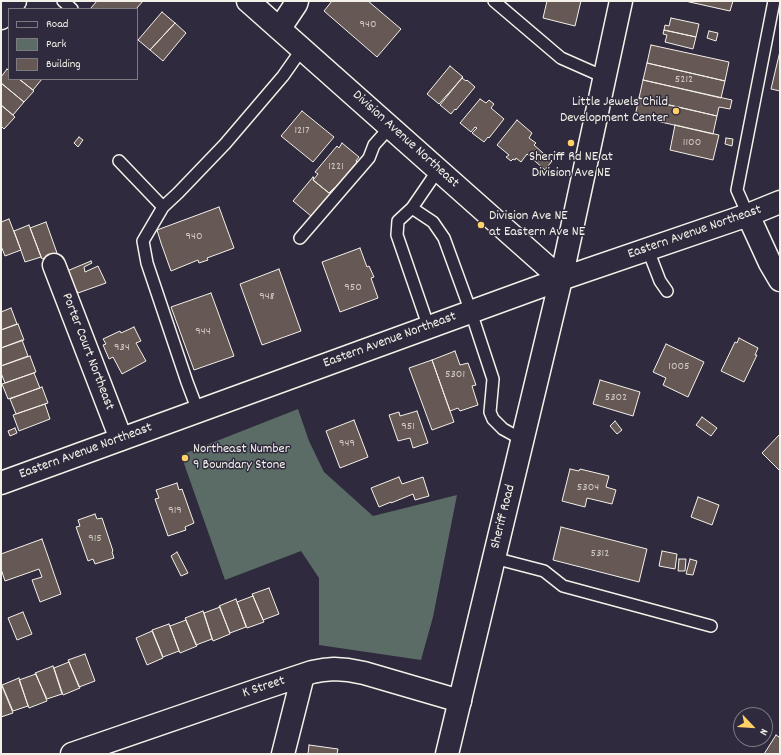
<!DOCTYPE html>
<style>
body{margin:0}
#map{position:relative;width:781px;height:755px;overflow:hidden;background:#2f2a3d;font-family:Dekko,sans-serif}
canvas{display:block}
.frame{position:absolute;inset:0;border:2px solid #f4f1e8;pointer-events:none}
.legend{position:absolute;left:8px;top:8px;width:130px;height:72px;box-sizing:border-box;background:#2f2a3d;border:1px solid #7e7a81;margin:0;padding:5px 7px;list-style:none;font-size:12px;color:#f4f1e8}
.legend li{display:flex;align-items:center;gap:8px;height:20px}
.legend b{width:20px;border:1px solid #7e7a81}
.north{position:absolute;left:733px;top:707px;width:40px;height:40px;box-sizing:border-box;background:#2f2a3d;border:1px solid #7e7a81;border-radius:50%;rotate:115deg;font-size:11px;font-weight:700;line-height:16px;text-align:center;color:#f4f1e8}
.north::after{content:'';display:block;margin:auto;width:14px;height:18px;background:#ffd166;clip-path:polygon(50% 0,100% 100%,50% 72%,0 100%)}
</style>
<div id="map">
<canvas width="781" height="755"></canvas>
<div class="frame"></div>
<ul class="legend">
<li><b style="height:5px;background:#2f2a3d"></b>Road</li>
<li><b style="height:11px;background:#5a6c65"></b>Park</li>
<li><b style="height:11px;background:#665855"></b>Building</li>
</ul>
<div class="north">N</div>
</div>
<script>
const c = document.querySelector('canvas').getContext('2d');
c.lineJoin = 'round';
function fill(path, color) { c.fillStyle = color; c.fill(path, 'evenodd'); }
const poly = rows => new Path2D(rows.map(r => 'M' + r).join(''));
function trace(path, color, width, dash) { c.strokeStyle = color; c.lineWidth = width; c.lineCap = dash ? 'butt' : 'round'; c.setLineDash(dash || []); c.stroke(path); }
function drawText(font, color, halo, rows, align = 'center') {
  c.font = font + ' Dekko,sans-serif'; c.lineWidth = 3; c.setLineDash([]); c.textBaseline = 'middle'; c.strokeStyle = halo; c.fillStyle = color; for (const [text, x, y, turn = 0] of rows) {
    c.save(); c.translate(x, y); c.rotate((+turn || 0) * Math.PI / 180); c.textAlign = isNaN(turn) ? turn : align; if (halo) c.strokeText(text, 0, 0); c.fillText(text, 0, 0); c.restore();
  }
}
const green = poly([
 [298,409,309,441,324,472,373,516,457,495,433,617,421,660,319,645,319,578,301,551,225,580,181,455]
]);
const building = poly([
 [97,1,143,1,136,9,90,9,97,1],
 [332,1,368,1,401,29,377,57,324,11,332,1],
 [547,1,581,1,575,26,543,18,547,1],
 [685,1,733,1,730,11,685,1],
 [162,12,175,23,150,50,138,40,162,12],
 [671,18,699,24,696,37,664,30,665,25,669,26,671,18],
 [175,23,186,33,163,61,150,50,175,23],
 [664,30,696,37,693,49,665,42,667,35,663,34,664,30],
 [709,31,718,33,716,41,707,38,709,31],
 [651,45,729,62,725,81,647,63,651,45],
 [780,51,780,91,771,89,780,51],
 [647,63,725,81,721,98,643,80,647,63],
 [450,66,463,77,439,104,427,94,450,66],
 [7,69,9,71,9,79,19,79,34,91,24,102,1,83,1,77,7,69],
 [462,78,466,81,467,80,475,87,456,110,455,109,451,114,440,105,462,78],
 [19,79,42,79,33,90,19,79],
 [643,80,732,100,730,109,719,107,717,116,639,98,643,80],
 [1,83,24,102,13,115,1,105,1,83],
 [639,98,717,116,713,134,635,116,639,98],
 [480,99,486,103,489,100,494,104,491,108,504,119,489,138,488,137,484,142,472,133,477,128,475,127,471,132,460,123,480,99],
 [1,105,15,117,4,129,1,126,1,105],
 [302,111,334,137,313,162,281,136,302,111],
 [517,120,532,133,529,138,536,143,534,145,552,161,545,170,527,154,521,162,516,158,515,160,513,159,511,161,506,157,509,155,497,145,517,120],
 [675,125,719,135,713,160,670,150,675,125],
 [79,137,83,140,78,147,74,143,79,137],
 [726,138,733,139,732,146,725,144,726,138],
 [342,143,359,157,356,161,357,162,335,188,334,188,329,193,313,180,318,174,315,172,337,146,339,148,342,143],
 [313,177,314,178,313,180,329,193,330,192,331,193,311,216,293,201,313,177],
 [219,207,234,248,207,258,208,260,199,263,198,260,171,271,161,243,157,230,219,207],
 [9,219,21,250,5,256,1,246,1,222,9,219],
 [46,222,57,253,42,259,30,228,46,222],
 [29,225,41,257,25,262,14,231,29,225],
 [360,248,367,267,369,266,374,277,371,278,378,298,340,312,322,262,360,248],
 [91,261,92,263,84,267,85,272,98,266,106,283,78,293,77,291,75,292,67,271,91,261],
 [279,269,301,331,262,345,240,284,279,269],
 [211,293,234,356,194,370,171,307,211,293],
 [11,308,17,324,1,330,1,312,11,308],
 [18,324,24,340,1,348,1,330,18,324],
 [134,327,141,341,136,343,146,361,122,374,113,357,109,359,103,345,106,344,103,339,120,331,121,333,134,327],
 [739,338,758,348,755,355,757,355,744,382,721,371,735,342,737,343,739,338],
 [22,340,28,356,1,366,1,348,22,340],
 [666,344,704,362,688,397,663,385,666,378,653,372,666,344],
 [455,351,460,365,468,363,476,385,472,386,478,405,460,411,458,408,450,411,432,360,455,351],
 [30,356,36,372,5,383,1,373,1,366,30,356],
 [432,360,454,422,432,430,409,368,432,360],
 [34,373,40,388,8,399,2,384,34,373],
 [600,380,640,392,633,416,593,404,600,380],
 [42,387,48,403,16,414,10,399,42,387],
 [45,404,50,419,19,431,13,415,45,404],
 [417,411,428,443,413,448,410,438,398,441,389,415,399,412,400,416,417,411],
 [702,417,717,428,711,436,696,425,702,417],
 [354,420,368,457,340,468,326,431,354,420],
 [615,421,622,430,617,434,610,426,615,421],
 [15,428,17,433,10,436,8,431,15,428],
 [780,434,780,471,762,453,780,434],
 [570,469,579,471,580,469,609,476,606,487,616,490,612,504,587,498,585,507,562,501,570,469],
 [399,477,402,484,423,477,429,496,415,500,413,494,391,503,391,502,379,507,371,488,399,477],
 [177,483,179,490,182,489,194,523,185,527,186,530,168,536,155,499,159,498,156,490,177,483],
 [698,497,719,505,712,525,691,517,698,497],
 [95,514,97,519,102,518,113,551,112,552,114,558,95,564,93,559,88,561,76,527,80,526,78,520,95,514],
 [561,527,647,549,639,582,553,560,561,527],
 [42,539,61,594,40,602,32,580,42,577,39,569,5,581,1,569,1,554,42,539],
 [662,551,677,554,675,569,659,566,662,551],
 [177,552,188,573,181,576,171,556,177,552],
 [679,559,686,559,685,571,678,571,679,559],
 [690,559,697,561,693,575,686,574,690,559],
 [269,588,279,614,263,620,252,594,269,588],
 [253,596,264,622,247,628,237,602,253,596],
 [236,599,246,627,230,633,219,606,236,599],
 [220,607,230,634,213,641,204,613,220,607],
 [203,611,212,639,196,645,185,618,203,611],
 [23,612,32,634,17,640,8,618,23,612],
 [186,620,197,646,180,653,170,626,186,620],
 [169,624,179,651,163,657,152,630,169,624],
 [152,631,163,658,147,665,136,638,152,631],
 [85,654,95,681,79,687,68,660,85,654],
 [69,662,80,688,63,695,54,668,69,662],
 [53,666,62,694,47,699,35,673,53,666],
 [36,674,47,701,29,708,19,680,36,674],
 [19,678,28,706,13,711,2,685,19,678],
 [1,686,2,686,13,713,1,717,1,686],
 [776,735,779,737,780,735,780,754,764,754,776,735],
 [309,745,338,749,337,754,308,754,309,745]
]);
const lane = poly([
 [63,1,72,9],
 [494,1,561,58,604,77],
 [119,161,163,207,143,241,147,263,187,382,198,411],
 [163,207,178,193,225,144,283,76,302,49],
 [412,208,433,222,444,238,471,312,493,379,490,412,493,419,503,429,523,440],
 [748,215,737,190,774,1],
 [300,238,369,158,374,145,390,127],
 [648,250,660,281,667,291],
 [429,328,397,235,398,221,412,208,438,170],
 [494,558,544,571,563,586,711,626]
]);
const street = poly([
 [1,18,15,1],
 [280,28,296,4,297,1],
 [748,215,770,263,780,280],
 [54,265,121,439],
 [72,754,261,689,312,672,323,670,334,669,348,670,364,673,460,701],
 [283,754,303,675]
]);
const secondary = poly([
 [248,1,561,279],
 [1,483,561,279,748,215,780,202],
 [447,754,561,279,621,1]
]);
const markers = [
 [676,111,4,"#ffd166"],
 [571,143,4,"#ffd166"],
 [481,225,4,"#ffd166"],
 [185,458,4,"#ffd166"]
];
const numberNames = [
 ["940",368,25],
 ["5212",684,80],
 ["1217",302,131],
 ["1100",692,143],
 ["1221",336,167],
 ["940",194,237],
 ["950",353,288],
 ["948",267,297],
 ["944",203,332],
 ["934",122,348],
 ["1005",679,367],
 ["5301",455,375],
 ["5302",616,398],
 ["951",408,427],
 ["949",347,444],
 ["5304",588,488],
 ["919",175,511],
 ["915",95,539],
 ["5312",600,554]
];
const poiNames = [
 ["Little Jewels Child",668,103,"right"],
 ["Development Center",668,119,"right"],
 ["Sheriff Rd NE at",571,158,"center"],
 ["Division Ave NE",571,174,"center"],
 ["Division Ave NE",489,217],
 ["at Eastern Ave NE",489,233],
 ["Northeast Number",193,450],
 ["9 Boundary Stone",193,466]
];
const streetNames = [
 ["Division Avenue Northeast",405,140,42],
 ["Eastern Avenue Northeast",695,233,-19],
 ["Eastern Avenue Northeast",390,341,-20],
 ["Porter Court Northeast",87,352,69],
 ["Eastern Avenue Northeast",86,452,-20],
 ["Sheriff Road",504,517,-76],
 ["K Street",264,688,-18]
];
fill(green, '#5a6c65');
fill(building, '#665855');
trace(building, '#f4f1e8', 1);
trace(lane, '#f4f1e8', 14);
trace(street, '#f4f1e8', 25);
trace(secondary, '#f4f1e8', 25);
trace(lane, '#2f2a3d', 11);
trace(street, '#2f2a3d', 22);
trace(secondary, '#2f2a3d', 22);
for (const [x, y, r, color] of markers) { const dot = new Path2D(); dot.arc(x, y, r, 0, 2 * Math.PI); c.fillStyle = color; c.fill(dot); trace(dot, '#2f2a3d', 1.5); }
drawText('12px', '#d0cbc3', null, numberNames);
drawText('14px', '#f4f1e8', '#2f2a3d', poiNames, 'left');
drawText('14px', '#f4f1e8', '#2f2a3d', streetNames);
</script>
